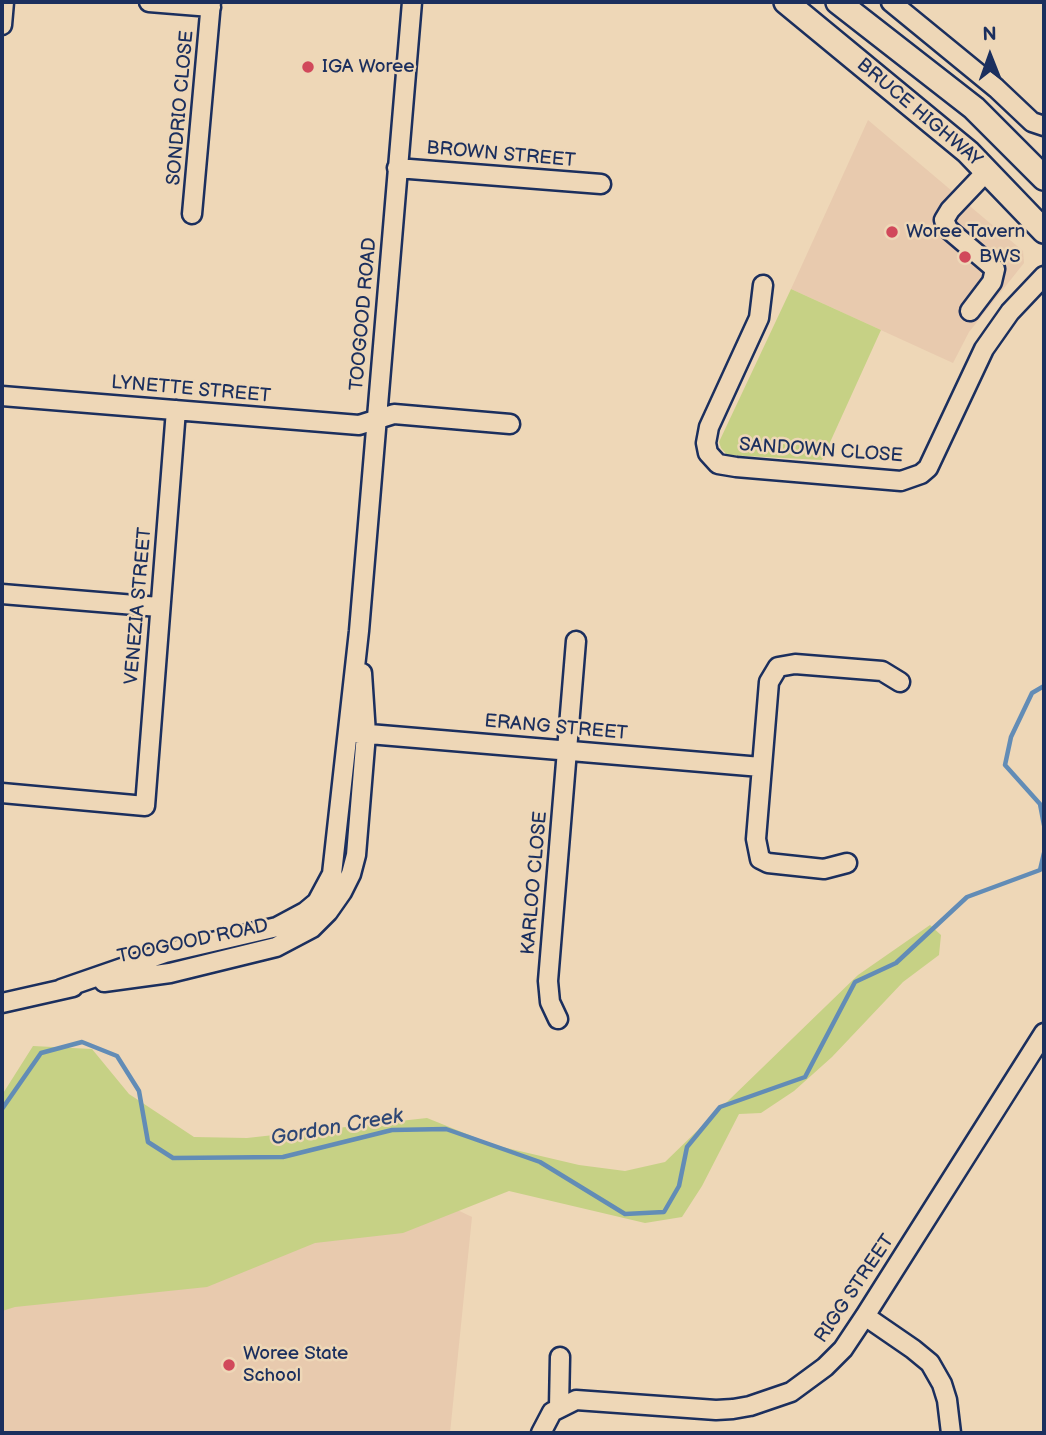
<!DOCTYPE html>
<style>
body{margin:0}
#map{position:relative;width:1046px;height:1435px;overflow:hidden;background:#eed7b7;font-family:"Balsamiq Sans",sans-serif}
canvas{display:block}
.frame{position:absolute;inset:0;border:4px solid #1b2f5e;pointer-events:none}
.north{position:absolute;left:955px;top:21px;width:70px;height:70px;-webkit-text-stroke:5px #eed7b7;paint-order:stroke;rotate:359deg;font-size:19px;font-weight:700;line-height:28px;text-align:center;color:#1b2f5e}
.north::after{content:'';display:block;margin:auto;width:24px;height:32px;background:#1b2f5e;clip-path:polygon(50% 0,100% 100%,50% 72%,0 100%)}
</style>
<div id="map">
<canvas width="1046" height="1435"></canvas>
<div class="frame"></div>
<div class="north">N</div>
</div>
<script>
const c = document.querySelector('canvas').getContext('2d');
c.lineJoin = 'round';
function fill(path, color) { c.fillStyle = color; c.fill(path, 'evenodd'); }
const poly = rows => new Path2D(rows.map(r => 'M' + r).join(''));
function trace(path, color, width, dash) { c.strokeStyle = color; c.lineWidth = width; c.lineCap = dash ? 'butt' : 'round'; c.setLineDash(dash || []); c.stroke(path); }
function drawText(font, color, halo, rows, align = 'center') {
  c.font = font + ' "Balsamiq Sans",sans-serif'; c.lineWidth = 5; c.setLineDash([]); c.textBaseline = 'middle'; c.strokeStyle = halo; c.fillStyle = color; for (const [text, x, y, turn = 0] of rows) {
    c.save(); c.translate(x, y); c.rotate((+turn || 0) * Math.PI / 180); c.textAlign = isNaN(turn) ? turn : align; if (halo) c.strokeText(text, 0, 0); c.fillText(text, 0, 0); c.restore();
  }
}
const built = poly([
 [868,120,1023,251,1024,263,969,332,953,363,791,289],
 [399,1182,472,1217,450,1433,2,1433,2,1296]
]);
const green = poly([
 [791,289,881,330,822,460,727,455,721,448,719,442],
 [930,925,941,935,939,955,903,982,832,1057,794,1091,761,1113,739,1114,702,1186,682,1217,645,1223,509,1191,403,1233,315,1243,207,1287,15,1307,2,1311,2,1095,33,1046,92,1049,129,1094,194,1137,247,1138,427,1118,494,1145,579,1165,625,1171,665,1162,858,975]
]);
const stream = poly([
 [1044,686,1032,693,1011,737,1005,765,1040,804,1044,825],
 [2,1109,41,1053,82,1042,117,1056,139,1091,148,1142,173,1158,283,1157,392,1130,446,1129,540,1162,625,1214,664,1212,679,1186,687,1147,720,1107,805,1077,855,982,896,963,967,897,1040,870,1044,853]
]);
const minor = poly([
 [149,2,211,7],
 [891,2,996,88,1032,122,1044,126],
 [2,25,4,2],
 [397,168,601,184],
 [192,214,211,2],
 [763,285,759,318,709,427,706,443,708,453,718,464,736,467,901,481,921,474,928,468,984,349,1010,312,1044,276],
 [970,311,992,282,995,269,948,229,944,220,950,210,987,171],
 [2,396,359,425,394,414,510,424],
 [2,594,159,607],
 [357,733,761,767],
 [2,793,145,806,176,410],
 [847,863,824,869,768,863,760,859,756,839,769,682,778,667,795,664,882,671,900,682],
 [104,982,170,973,276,947,312,928,328,912,342,892,351,874,356,855,366,734,362,673],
 [61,989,165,953,277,927,305,912,317,902,332,874,359,631,412,2],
 [2,1003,73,987],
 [558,1019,550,1002,548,981,576,641],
 [865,1316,913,1349,930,1363,942,1384,947,1400,951,1433],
 [559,1407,560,1357],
 [541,1433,552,1412,576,1400,716,1410,733,1409,750,1406,791,1392,825,1367,843,1349,865,1316,1044,1033]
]);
const major = poly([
 [786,2,968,152,1044,231],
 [838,2,974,108,1044,178]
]);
const markers = [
 [308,67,7,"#d1495b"],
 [892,232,7,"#d1495b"],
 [965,257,7,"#d1495b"],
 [229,1365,7,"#d1495b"]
];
const poiNames = [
 ["IGA Woree",322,67],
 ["Woree Tavern",906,232],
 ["BWS",979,257],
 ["Woree State",243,1354],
 ["School",243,1376]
];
const streetNames = [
 ["SONDRIO CLOSE",181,108,-85],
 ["BRUCE HIGHWAY",919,113,40],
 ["BROWN STREET",501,155,5],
 ["TOOGOOD ROAD",364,314,-85],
 ["LYNETTE STREET",191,390,5],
 ["SANDOWN CLOSE",821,451,4],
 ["VENEZIA STREET",139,606,-85],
 ["ERANG STREET",556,728,5],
 ["KARLOO CLOSE",535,883,-85],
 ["TOOGOOD ROAD",193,942,-12],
 ["RIGG STREET",855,1289,-56]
];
const waterNames = [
 ["Gordon Creek",337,1128,-10]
];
fill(built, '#e8caae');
fill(green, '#c6d185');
trace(stream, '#628cb6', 4.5);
trace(minor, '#1b2f5e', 23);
trace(major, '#1b2f5e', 28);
trace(minor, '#eed7b7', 18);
trace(major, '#eed7b7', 23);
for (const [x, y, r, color] of markers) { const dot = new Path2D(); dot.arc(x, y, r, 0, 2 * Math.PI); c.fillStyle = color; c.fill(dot); trace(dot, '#eed7b7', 2.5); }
drawText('19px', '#1b2f5e', '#eed7b7', poiNames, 'left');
drawText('19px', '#1b2f5e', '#eed7b7', streetNames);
drawText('italic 21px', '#2d4674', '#eed7b7', waterNames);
</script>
